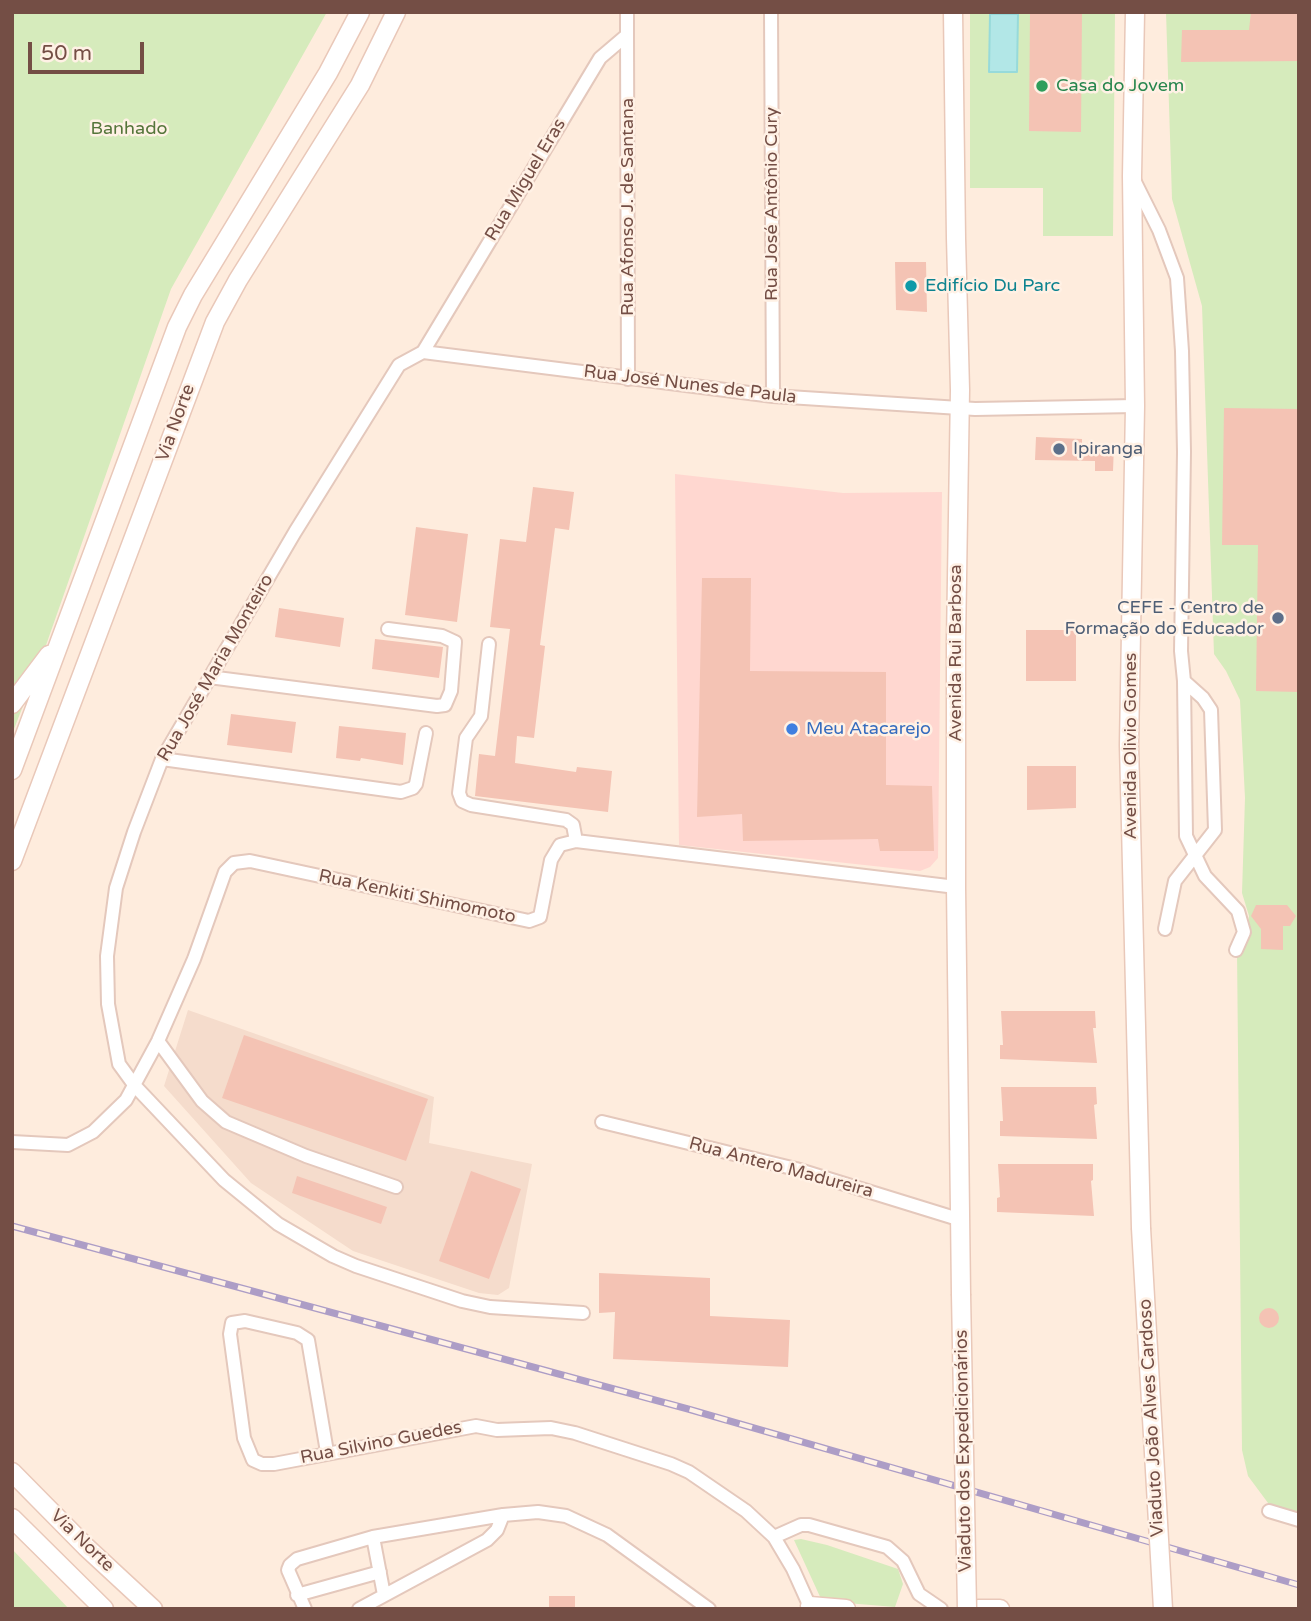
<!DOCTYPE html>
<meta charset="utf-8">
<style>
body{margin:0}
#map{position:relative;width:1311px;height:1621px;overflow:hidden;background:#feecdd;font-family:"Varela Round",sans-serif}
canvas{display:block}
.frame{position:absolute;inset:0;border:14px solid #744e45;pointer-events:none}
.scale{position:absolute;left:28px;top:42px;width:116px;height:32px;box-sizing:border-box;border:4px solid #744e45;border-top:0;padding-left:9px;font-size:21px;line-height:24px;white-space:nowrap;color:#744e45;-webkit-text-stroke:5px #fff1e5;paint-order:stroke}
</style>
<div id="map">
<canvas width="1311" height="1621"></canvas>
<div class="frame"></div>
<div class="scale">50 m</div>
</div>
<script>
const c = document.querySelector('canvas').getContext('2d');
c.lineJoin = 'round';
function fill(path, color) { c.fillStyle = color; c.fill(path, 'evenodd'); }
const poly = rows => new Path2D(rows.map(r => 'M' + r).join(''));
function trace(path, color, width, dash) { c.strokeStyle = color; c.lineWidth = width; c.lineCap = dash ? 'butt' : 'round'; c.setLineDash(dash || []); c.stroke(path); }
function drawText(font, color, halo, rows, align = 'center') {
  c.font = font + ' "Varela Round",sans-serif'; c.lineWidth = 5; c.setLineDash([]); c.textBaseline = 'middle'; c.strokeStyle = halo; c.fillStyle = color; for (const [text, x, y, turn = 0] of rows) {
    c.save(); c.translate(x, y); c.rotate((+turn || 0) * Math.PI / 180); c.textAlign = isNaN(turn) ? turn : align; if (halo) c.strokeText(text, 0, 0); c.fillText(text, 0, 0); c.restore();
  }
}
const residential = poly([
 [188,1010,434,1097,429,1143,532,1164,509,1288,498,1295,479,1293,353,1251,251,1183,164,1086]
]);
const commercial = poly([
 [675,474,843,493,942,492,938,858,930,867,920,871,679,845]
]);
const green = poly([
 [12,12,327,12,171,289,38,668,12,734],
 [970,12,1115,12,1113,236,1043,236,1043,188,970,188],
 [1166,12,1299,12,1299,1516,1271,1507,1248,1476,1242,1450,1237,951,1246,935,1249,916,1242,893,1245,798,1240,700,1226,671,1214,654,1202,306,1172,199],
 [801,1539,827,1545,898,1569,903,1584,895,1607,822,1601,794,1540],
 [12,1549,69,1609,12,1609]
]);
const water = poly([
 [990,14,1018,14,1017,72,989,72,990,14]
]);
const building = poly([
 [1030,12,1082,12,1081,132,1029,131],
 [1251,12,1299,12,1299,61,1181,62,1182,30,1249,30],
 [895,262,926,262,927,312,896,310],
 [1224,408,1299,409,1299,692,1256,691,1258,545,1222,545],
 [1036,437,1082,439,1082,443,1114,445,1113,471,1095,471,1095,461,1035,460],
 [533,487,574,492,569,530,555,528,540,645,545,646,534,738,517,736,515,763,576,772,577,767,612,771,608,812,475,796,479,754,495,756,510,629,490,627,500,539,526,542],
 [416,527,468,534,457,622,405,615],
 [702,578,751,578,750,671,886,672,886,785,932,786,934,851,880,851,878,839,743,841,742,814,697,817],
 [279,608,344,618,340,647,275,637],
 [1026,630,1076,630,1076,681,1026,681],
 [375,639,443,647,439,678,372,669],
 [231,714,296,722,292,753,227,745],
 [339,726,406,733,403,765,361,758,360,761,336,758],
 [1027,766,1076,766,1076,808,1027,810],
 [1256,905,1287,905,1296,916,1290,926,1283,926,1283,950,1261,949,1261,929,1251,916],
 [1001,1011,1095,1011,1096,1028,1093,1028,1097,1063,1000,1059,1000,1045,1003,1045],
 [244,1035,428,1099,406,1161,222,1098],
 [1001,1087,1096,1087,1097,1104,1094,1105,1097,1139,1000,1136,1000,1121,1003,1121],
 [998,1164,1093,1164,1093,1180,1091,1181,1094,1216,997,1212,997,1198,1000,1197],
 [471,1171,521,1189,489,1279,439,1261],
 [297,1176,387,1207,381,1224,292,1193],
 [599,1273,710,1278,710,1316,790,1320,788,1367,613,1359,615,1312,599,1313],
 '1259 1318a10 10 0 1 1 20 0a10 10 0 1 1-20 0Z',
 [549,1596,575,1596,575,1609,549,1609]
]);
const street = poly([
 [771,12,773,396],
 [627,35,628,379],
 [1134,180,1159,230,1177,278,1182,351,1184,452,1181,651,1184,681,1203,698,1211,710,1215,830,1175,881,1165,929],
 [423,352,399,365,295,532,162,759,134,832,116,888,107,956,108,1004,119,1064,135,1086,224,1180,278,1224,333,1256,356,1266,462,1301,490,1307,583,1313],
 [423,352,773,396,975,409,1135,406],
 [423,352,600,58,627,35,627,12],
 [489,644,481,716,466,738,459,793,462,801,471,805,566,820,573,825,576,841],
 [209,677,437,706,445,705,451,691,455,642,442,636,388,629],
 [1184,681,1186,836,1205,876,1238,911,1244,932,1236,950],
 [162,759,401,792,413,788,416,784,426,733],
 [158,1041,202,1101,226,1122,306,1156,396,1187],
 [602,1122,796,1169,958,1219],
 [12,1142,68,1145,93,1132,126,1100,158,1041,194,959,225,872,234,863,250,861,529,921,540,917,551,860,560,845,576,841,956,887],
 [327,1452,308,1340,297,1333,245,1321,232,1323,230,1334,244,1438,253,1460,262,1464,274,1464,476,1426,497,1430,551,1428,575,1433,671,1464,689,1472,746,1511,774,1537,793,1569,811,1609],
 [1269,1511,1299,1520],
 [373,1537,384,1595],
 [774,1537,801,1525,809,1525,887,1547,903,1561,919,1594,941,1609],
 [297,1595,380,1572],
 [305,1609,288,1570,290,1565,297,1559,373,1537,503,1515],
 [359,1609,487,1540,497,1530,503,1515,538,1512,566,1516,607,1535,709,1609]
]);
const secondary = poly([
 [953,12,956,238,960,390,956,641,956,887,961,1294],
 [1135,12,1132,176,1135,406,1129,745,1141,1228],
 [12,704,49,655],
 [12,770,177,327,193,295,328,73,360,12],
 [12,861,215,322,238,280,360,85,396,12],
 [12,1472,86,1547,153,1609],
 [12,1518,104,1609],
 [810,1606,846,1609],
 [978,1609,1000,1609]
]);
const rail = poly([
 [12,1226,688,1409,1299,1585]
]);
const secondaryBridge = poly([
 [1141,1228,1163,1609],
 [961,1294,967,1609]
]);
const markers = [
 [1042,86,7,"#2e9e5b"],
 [911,286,7,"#0f9aa8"],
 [1059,449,7,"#5c6f8a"],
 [1278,618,7,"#5c6f8a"],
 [792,729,7,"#3f7fe0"]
];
const leisureNames = [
 ["Casa do Jovem",1056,86]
];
const parkNames = [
 ["Banhado",129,129]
];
const streetNames = [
 ["Rua Miguel Eras",526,180,-59],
 ["Rua José Antônio Cury",772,204,-90],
 ["Rua Afonso J. de Santana",628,207,-90],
 ["Rua José Nunes de Paula",690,385,7],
 ["Via Norte",176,423,-70],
 ["Avenida Rui Barbosa",956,653,-90],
 ["Rua José Maria Monteiro",216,668,-60],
 ["Avenida Olivio Gomes",1131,746,-90],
 ["Rua Kenkiti Shimomoto",417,897,12],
 ["Rua Antero Madureira",781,1168,15],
 ["Viaduto João Alves Cardoso",1152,1418,-93],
 ["Rua Silvino Guedes",381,1443,-11],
 ["Viaduto dos Expedicionários",964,1451,-91],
 ["Via Norte",82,1541,44]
];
const cultureNames = [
 ["Edifício Du Parc",925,286]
];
const serviceNames = [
 ["Ipiranga",1073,449],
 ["CEFE - Centro de",1264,608,"right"],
 ["Formação do Educador",1264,629,"right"]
];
const shopNames = [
 ["Meu Atacarejo",806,729]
];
fill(residential, '#f5dccc');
fill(commercial, '#ffd7d0');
fill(green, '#d6ebbc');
fill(water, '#b2e7e7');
trace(water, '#97dada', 2);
fill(building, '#f4c3b4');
trace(street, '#e4c8bc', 16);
trace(secondary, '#e9c8b9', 21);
trace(street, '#fff', 12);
trace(secondary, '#fff', 18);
trace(rail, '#ad9dc6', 7);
trace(rail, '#fff1e5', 4.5, [13]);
trace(secondaryBridge, '#e9c8b9', 21, []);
trace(secondaryBridge, '#fff', 18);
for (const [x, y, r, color] of markers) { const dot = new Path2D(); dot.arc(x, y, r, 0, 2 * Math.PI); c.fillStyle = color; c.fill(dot); trace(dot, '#fff1e5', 2.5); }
drawText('18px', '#27864d', '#fff1e5', leisureNames, 'left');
drawText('18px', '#55753a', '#fff1e5', parkNames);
drawText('18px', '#744e45', '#fff1e5', streetNames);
drawText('18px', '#0d838f', '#fff1e5', cultureNames, 'left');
drawText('18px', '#4e5e75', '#fff1e5', serviceNames, 'left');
drawText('18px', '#366cbe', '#fff1e5', shopNames, 'left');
</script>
